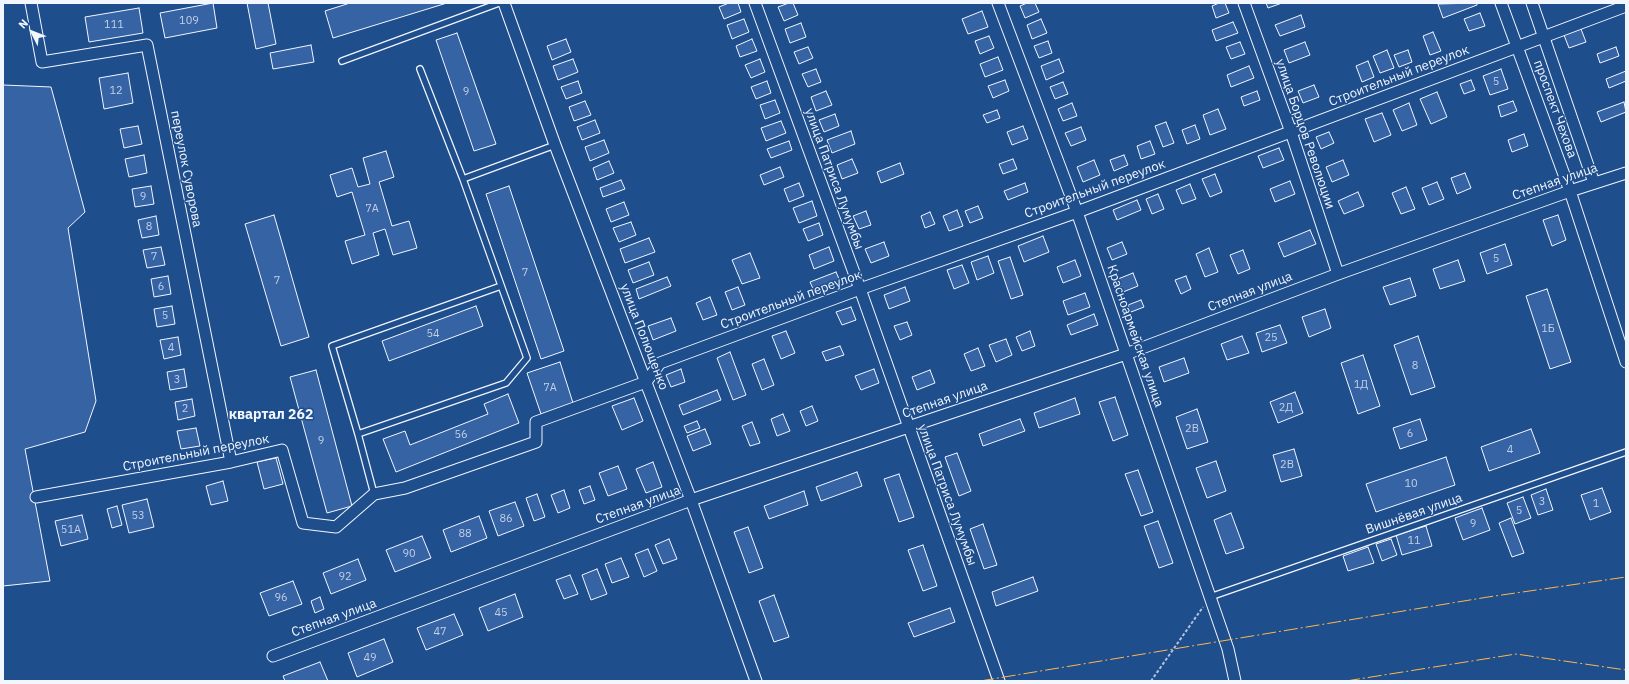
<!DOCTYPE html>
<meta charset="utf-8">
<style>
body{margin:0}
#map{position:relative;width:1629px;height:684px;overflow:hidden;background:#1f4e8c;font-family:"IBM Plex Sans",sans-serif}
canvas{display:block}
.frame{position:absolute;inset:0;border:4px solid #f2f6ff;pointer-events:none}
.north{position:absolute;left:12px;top:12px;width:40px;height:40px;-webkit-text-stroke:3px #1f4e8c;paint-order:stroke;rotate:312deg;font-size:11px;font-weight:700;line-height:16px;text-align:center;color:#f2f6ff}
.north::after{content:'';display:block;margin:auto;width:14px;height:18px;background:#f2f6ff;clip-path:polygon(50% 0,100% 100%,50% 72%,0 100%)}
</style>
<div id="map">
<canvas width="1629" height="684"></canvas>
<div class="frame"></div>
<div class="north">N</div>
</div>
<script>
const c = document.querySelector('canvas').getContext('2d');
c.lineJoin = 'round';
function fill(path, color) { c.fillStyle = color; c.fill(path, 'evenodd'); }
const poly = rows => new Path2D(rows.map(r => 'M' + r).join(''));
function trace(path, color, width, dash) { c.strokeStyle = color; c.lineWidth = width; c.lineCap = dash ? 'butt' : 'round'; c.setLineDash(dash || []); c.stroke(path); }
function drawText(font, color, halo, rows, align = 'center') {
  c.font = font + ' "IBM Plex Sans",sans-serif'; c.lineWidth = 3; c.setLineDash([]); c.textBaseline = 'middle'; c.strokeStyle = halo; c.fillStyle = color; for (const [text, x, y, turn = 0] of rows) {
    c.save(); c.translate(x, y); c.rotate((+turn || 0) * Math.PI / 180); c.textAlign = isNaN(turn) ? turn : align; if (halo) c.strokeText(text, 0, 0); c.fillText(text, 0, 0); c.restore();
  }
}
const building = poly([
 [213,3,217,28,165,38,160,13,213,3],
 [247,3,268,3,276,44,256,49,247,3],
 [350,3,447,3,333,38,325,11,350,3],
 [729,3,738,3,741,12,724,19,719,7,729,3],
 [789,3,793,3,798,15,784,21,778,7,789,3],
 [1027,3,1035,3,1039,12,1025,18,1020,6,1027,3],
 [1219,3,1225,3,1229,13,1216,18,1212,6,1219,3],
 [1266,3,1282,3,1268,8,1266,3],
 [1477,3,1477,5,1443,18,1438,4,1477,3],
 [139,8,143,33,89,42,85,17,139,8],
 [982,11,988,27,968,34,962,19,982,11],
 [1480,13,1485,26,1469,31,1464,19,1480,13],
 [1301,15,1305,27,1280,36,1275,25,1301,15],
 [744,19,749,32,732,39,727,25,744,19],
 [1041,19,1047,33,1032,39,1027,25,1041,19],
 [1233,22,1238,33,1216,41,1212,30,1233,22],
 [801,23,806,37,790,43,785,29,801,23],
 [1581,29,1586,42,1569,48,1564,35,1581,29],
 [1433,32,1441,51,1430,55,1423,36,1433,32],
 [457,33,496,144,474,151,436,40,457,33],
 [989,36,994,48,980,54,975,41,989,36],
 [566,39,571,52,552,60,547,46,566,39],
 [752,39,757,51,740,57,736,46,752,39],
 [1048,41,1052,53,1039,58,1034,46,1048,41],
 [1240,42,1245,54,1231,59,1226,47,1240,42],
 [1305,42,1310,55,1289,63,1284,50,1305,42],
 [311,45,314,62,273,69,270,53,311,45],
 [808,47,813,58,799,64,794,52,808,47],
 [1616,47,1619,56,1600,63,1597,54,1616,47],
 [1387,50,1394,68,1380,73,1373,56,1387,50],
 [1408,50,1412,62,1399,67,1394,55,1408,50],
 [998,57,1003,70,985,77,980,64,998,57],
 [573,59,578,72,558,80,553,66,573,59],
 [760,59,765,72,751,78,745,65,760,59],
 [1059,59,1064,72,1046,80,1041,66,1059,59],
 [1368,61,1374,77,1362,82,1356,66,1368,61],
 [1249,66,1254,78,1231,87,1227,75,1249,66],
 [816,69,821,82,808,87,802,74,816,69],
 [1501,69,1508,89,1490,95,1483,76,1501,69],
 [1626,71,1626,81,1609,88,1606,79,1626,71],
 [128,73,133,103,104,109,99,78,128,73],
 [1005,80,1009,91,993,98,988,86,1005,80],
 [1471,80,1475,90,1464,94,1460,84,1471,80],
 [578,81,582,93,566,99,561,87,578,81],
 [767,81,771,93,756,99,751,87,767,81],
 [1063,82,1068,94,1055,99,1050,87,1063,82],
 [3,85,51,87,85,212,68,228,96,401,85,432,25,449,50,581,3,586,3,85],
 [1314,85,1319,97,1303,103,1298,91,1314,85],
 [826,91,832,105,816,111,811,97,826,91],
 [1257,91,1260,100,1244,106,1241,97,1257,91],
 [1437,92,1447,117,1431,124,1420,99,1437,92],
 [775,100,780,113,765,119,760,105,775,100],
 [585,101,591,115,574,121,569,107,585,101],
 [1513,101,1517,111,1501,117,1498,106,1513,101],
 [1624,102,1626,112,1601,122,1597,112,1624,102],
 [1072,103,1077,116,1063,121,1058,109,1072,103],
 [1409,103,1417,125,1402,131,1393,110,1409,103],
 [1218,109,1226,129,1210,135,1203,115,1218,109],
 [997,110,1000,118,987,123,983,115,997,110],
 [1382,113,1391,135,1374,142,1365,119,1382,113],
 [835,114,839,126,824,132,819,120,835,114],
 [595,120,600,133,582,140,577,127,595,120],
 [781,121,786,133,766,141,761,128,781,121],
 [1166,122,1174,143,1163,147,1155,126,1166,122],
 [1195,125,1200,139,1187,144,1182,130,1195,125],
 [138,126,142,144,124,148,120,129,138,126],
 [1023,126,1028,139,1012,145,1007,132,1023,126],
 [1081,127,1086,140,1071,146,1065,133,1081,127],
 [851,131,855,144,832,153,827,140,851,131],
 [1329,132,1334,143,1321,149,1316,137,1329,132],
 [1524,134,1528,146,1512,152,1508,140,1524,134],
 [604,140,609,153,590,161,585,147,604,140],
 [789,141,792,150,771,158,767,149,789,141],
 [1150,141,1155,154,1141,159,1137,146,1150,141],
 [1279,148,1284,160,1263,168,1258,156,1279,148],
 [386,151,394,177,379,182,392,226,409,221,417,248,393,255,385,229,373,233,379,255,352,264,345,241,365,235,352,192,337,197,330,175,352,168,358,187,370,184,363,158,386,151],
 [144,155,147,173,129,177,125,159,144,155],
 [1124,155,1128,165,1114,171,1110,160,1124,155],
 [852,159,858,173,842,179,837,165,852,159],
 [1013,159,1017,169,1003,174,999,164,1013,159],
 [1094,160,1100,175,1083,182,1077,167,1094,160],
 [1343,160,1349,175,1332,182,1326,167,1343,160],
 [609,161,614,173,597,180,593,168,609,161],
 [900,163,904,174,881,183,877,172,900,163],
 [780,167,784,177,764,185,760,175,780,167],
 [1465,173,1471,188,1457,194,1451,178,1465,173],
 [1215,174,1222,192,1210,197,1202,179,1215,174],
 [621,180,625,189,603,197,600,188,621,180],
 [1290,181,1295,194,1275,202,1270,189,1290,181],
 [1437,182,1444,199,1429,205,1422,188,1437,182],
 [799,183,804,196,789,202,784,189,799,183],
 [1025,183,1028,192,1008,200,1004,191,1025,183],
 [1190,184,1196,199,1182,204,1176,190,1190,184],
 [151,186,154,204,135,207,132,189,151,186],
 [509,186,564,351,541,359,486,194,509,186],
 [1406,187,1415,209,1401,214,1392,193,1406,187],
 [1358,192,1364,206,1344,214,1338,201,1358,192],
 [1158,194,1164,209,1152,214,1146,199,1158,194],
 [1137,200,1141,210,1117,220,1113,210,1137,200],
 [812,201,817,216,799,223,793,208,812,201],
 [624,202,629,215,611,222,606,209,624,202],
 [978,206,983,218,970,223,965,211,978,206],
 [957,210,963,226,949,231,943,216,957,210],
 [866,211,871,225,859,229,853,216,866,211],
 [930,212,935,224,925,228,921,216,930,212],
 [274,215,309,337,281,346,245,224,274,215],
 [1558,215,1566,240,1552,246,1543,220,1558,215],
 [156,216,159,235,142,238,138,220,156,216],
 [631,222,636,235,619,242,613,228,631,222],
 [819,223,823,235,808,241,803,229,819,223],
 [1310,230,1316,244,1284,257,1278,243,1310,230],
 [1043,236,1049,252,1024,262,1018,246,1043,236],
 [649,238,655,252,625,263,620,249,649,238],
 [884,242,889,256,871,263,865,249,884,242],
 [1122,242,1127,254,1112,260,1107,248,1122,242],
 [1505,244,1512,265,1487,274,1480,253,1505,244],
 [161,247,165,265,147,268,143,250,161,247],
 [829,247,834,261,814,269,809,255,829,247],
 [1209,248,1218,272,1205,277,1196,254,1209,248],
 [1243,250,1250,269,1238,274,1230,255,1243,250],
 [750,253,760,278,742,284,732,260,750,253],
 [988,256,994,273,977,280,971,262,988,256],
 [1010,257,1023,295,1011,299,998,261,1010,257],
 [1075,260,1081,276,1063,283,1057,267,1075,260],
 [1458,260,1465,281,1440,289,1433,269,1458,260],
 [649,262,654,275,633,283,628,270,649,262],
 [962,265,969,283,954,289,947,270,962,265],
 [836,272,840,281,814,291,810,282,836,272],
 [1133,273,1138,286,1123,292,1118,279,1133,273],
 [168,276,171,294,154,297,151,279,168,276],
 [1186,276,1191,289,1181,294,1175,280,1186,276],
 [667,277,671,286,639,299,636,289,667,277],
 [1410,278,1416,296,1390,305,1383,287,1410,278],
 [738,287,745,305,732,310,725,292,738,287],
 [905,287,910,301,889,309,884,295,905,287],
 [1547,289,1571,362,1550,369,1526,296,1547,289],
 [1085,293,1090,307,1068,315,1063,301,1085,293],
 [710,297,717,315,703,320,696,303,710,297],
 [1141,300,1144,307,1131,312,1128,305,1141,300],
 [172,306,175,324,157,327,154,309,172,306],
 [476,306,483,326,389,361,382,341,476,306],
 [851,307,856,320,842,325,836,312,851,307],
 [1325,309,1331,328,1309,337,1302,317,1325,309],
 [1094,314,1098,325,1071,335,1067,325,1094,314],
 [671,318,676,331,653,340,648,326,671,318],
 [907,322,912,335,900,340,894,326,907,322],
 [1280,325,1287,343,1262,352,1256,333,1280,325],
 [786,331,795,353,781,359,772,336,786,331],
 [1030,331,1035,346,1022,351,1016,337,1030,331],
 [1242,336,1249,353,1227,360,1221,344,1242,336],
 [1418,336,1435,387,1411,395,1394,345,1418,336],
 [178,337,181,355,164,359,160,340,178,337],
 [1006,339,1012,355,996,362,989,345,1006,339],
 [840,346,844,355,826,361,822,352,840,346],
 [978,348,985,366,971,371,964,354,978,348],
 [730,352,746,395,733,400,717,358,730,352],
 [1363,355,1380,406,1358,414,1341,363,1363,355],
 [1184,358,1189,373,1164,382,1159,367,1184,358],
 [764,359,774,385,762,390,752,364,764,359],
 [560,362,573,403,541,414,527,373,560,362],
 [184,369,187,387,170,390,167,372,184,369],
 [681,369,685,382,671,387,666,375,681,369],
 [874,369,879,383,861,390,855,376,874,369],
 [316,370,352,506,327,513,290,377,316,370],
 [930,370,935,383,917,390,912,377,930,370],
 [717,390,721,400,683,415,679,405,717,390],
 [1295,392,1303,413,1278,423,1270,402,1295,392],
 [508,394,519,423,396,472,383,439,405,431,410,445,488,414,484,404,508,394],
 [1115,397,1128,435,1113,441,1099,402,1115,397],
 [634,398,643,421,622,430,612,406,634,398],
 [1075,398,1080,414,1039,428,1034,413,1075,398],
 [192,399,195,416,178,420,175,402,192,399],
 [812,406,818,421,806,426,800,411,812,406],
 [1197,409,1208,442,1187,449,1176,417,1197,409],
 [783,414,790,431,777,436,771,419,783,414],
 [1020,419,1025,431,983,446,979,434,1020,419],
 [1420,419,1427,440,1400,449,1393,428,1420,419],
 [697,421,700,428,687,433,684,426,697,421],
 [752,422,760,443,750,446,742,426,752,422],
 [196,428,200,446,181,449,177,431,196,428],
 [705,429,711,444,693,451,687,436,705,429],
 [1531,429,1540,453,1489,471,1481,447,1531,429],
 [1294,449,1302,476,1281,482,1273,455,1294,449],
 [957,453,971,491,959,496,945,457,957,453],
 [1446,457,1455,485,1376,512,1366,484,1446,457],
 [276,458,283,484,264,489,257,462,276,458],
 [1216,461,1226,491,1207,498,1196,468,1216,461],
 [653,462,662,487,646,493,636,469,653,462],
 [618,466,627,489,608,496,599,473,618,466],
 [1138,470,1153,512,1141,516,1125,474,1138,470],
 [857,472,862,486,821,501,816,487,857,472],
 [899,474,914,517,899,522,884,479,899,474],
 [223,481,228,501,211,505,206,486,223,481],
 [590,486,595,500,584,504,579,490,590,486],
 [1602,488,1611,512,1590,520,1581,495,1602,488],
 [1546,489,1553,510,1538,515,1531,495,1546,489],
 [564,490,570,508,558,513,551,495,564,490],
 [804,491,808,505,769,519,764,506,804,491],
 [537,494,545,517,534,521,526,498,537,494],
 [1523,497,1531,518,1515,524,1507,503,1523,497],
 [147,499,154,527,129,533,122,505,147,499],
 [515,502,524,526,498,536,489,511,515,502],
 [117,506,122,525,112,528,107,509,117,506],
 [1482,508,1490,530,1463,540,1455,518,1482,508],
 [1231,513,1244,548,1226,554,1214,520,1231,513],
 [82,515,88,539,61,546,55,521,82,515],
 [479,516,487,538,451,552,443,530,479,516],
 [1511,518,1524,553,1512,557,1499,523,1511,518],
 [1158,521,1173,563,1159,568,1144,526,1158,521],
 [983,524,997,565,984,569,970,529,983,524],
 [1426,526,1432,546,1402,555,1396,535,1426,526],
 [748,527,763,568,749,573,734,532,748,527],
 [422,536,431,558,395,572,386,550,422,536],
 [669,539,677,559,663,564,655,545,669,539],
 [1391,539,1397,555,1382,561,1376,544,1391,539],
 [923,545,937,586,923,591,908,550,923,545],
 [1368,547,1374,563,1348,571,1343,556,1368,547],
 [648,549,657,571,644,577,635,554,648,549],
 [621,558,629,577,612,583,605,564,621,558],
 [358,559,366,580,331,594,323,573,358,559],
 [597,569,607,594,591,600,582,575,597,569],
 [570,575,578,594,564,599,556,580,570,575],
 [1033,577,1038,591,996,606,992,592,1033,577],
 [293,581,302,604,269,616,260,593,293,581],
 [515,594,523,617,488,631,479,608,515,594],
 [774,595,789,637,774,642,759,601,774,595],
 [320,597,324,609,315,613,311,601,320,597],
 [950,608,955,622,914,637,908,623,950,608],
 [454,614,463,635,426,650,417,628,454,614],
 [384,639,393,662,357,677,348,653,384,639],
 [320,662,328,681,285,681,283,676,320,662]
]);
const path = poly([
 [1151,681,1203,607]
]);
const lane = poly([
 [342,61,499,3],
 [420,69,463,179],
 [501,286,332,346,358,434,506,383,527,358,463,179,555,145],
 [358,434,374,494],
 [1210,597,1626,452]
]);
const street = poly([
 [31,3,42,62,147,45,231,462],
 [504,3,555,145,691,500,756,681],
 [755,3,860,289,999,681],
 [998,3,1077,212,1228,649,1235,681],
 [1244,3,1291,132,1338,274],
 [1501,3,1570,191,1626,362],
 [1532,3,1594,183],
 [36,497,231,462,282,450,303,523,336,527,374,494,405,488,536,442,536,422,646,382,660,363,860,289,1077,212,1626,6],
 [273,656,691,500,1126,354,1338,274,1570,191,1626,173]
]);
const power = poly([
 [980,681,1488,597,1626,577],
 [1346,681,1516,654,1626,670]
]);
const numberNames = [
 ["109",189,21],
 ["111",114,25],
 ["5",1496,82],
 ["12",116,91],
 ["9",466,92],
 ["9",143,197],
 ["7А",372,209],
 ["8",149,227],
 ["7",154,257],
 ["5",1496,259],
 ["7",525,273],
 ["7",277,281],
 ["6",161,287],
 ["5",165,316],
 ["1Б",1548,329],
 ["54",433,334],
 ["25",1271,338],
 ["4",171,348],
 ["8",1415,366],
 ["3",177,380],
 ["1Д",1361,385],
 ["7А",550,388],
 ["2Д",1286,408],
 ["2",185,409],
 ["2В",1192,429],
 ["6",1410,434],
 ["56",461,435],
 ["9",321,441],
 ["4",1510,450],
 ["2В",1287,465],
 ["10",1411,484],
 ["3",1542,502],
 ["1",1596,504],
 ["5",1519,511],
 ["53",138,516],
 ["86",506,519],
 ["9",1473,524],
 ["51А",71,530],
 ["88",465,534],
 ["11",1414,541],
 ["90",409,554],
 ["92",345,577],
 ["96",281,598],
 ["45",501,613],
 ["47",440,632],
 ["49",370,658]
];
const streetNames = [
 ["Строительный переулок",1399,76,-21],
 ["проспект Чехова",1555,109,70],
 ["улица Борцов Революции",1305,134,71],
 ["переулок Суворова",186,169,79],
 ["улица Патриса Лумумбы",834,179,70],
 ["Степная улица",1555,182,-19],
 ["Строительный переулок",1095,189,-20],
 ["Степная улица",1250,292,-21],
 ["Строительный переулок",791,300,-20],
 ["Красноармейская улица",1135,336,71],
 ["улица Полющенко",644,337,69],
 ["Степная улица",945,400,-19],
 ["Строительный переулок",196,453,-11],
 ["улица Патриса Лумумбы",947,495,70],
 ["Степная улица",638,505,-20],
 ["Вишнёвая улица",1414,514,-19],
 ["Степная улица",334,618,-20]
];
const neighbourhoodNames = [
 ["квартал 262",271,415]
];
fill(building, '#3563a3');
trace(building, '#f2f6ff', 1);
trace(lane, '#f2f6ff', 8);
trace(street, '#f2f6ff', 13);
trace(path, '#b3c4dc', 2, [3, 2]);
trace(lane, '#1f4e8c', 5.5);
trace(street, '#1f4e8c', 11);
trace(power, '#ffb74d', 1, [14, 3, 2, 3]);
drawText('11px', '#c3d1e8', null, numberNames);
drawText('13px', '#f2f6ff', '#1f4e8c', streetNames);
drawText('bold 14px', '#f2f6ff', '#1f4e8c', neighbourhoodNames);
</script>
